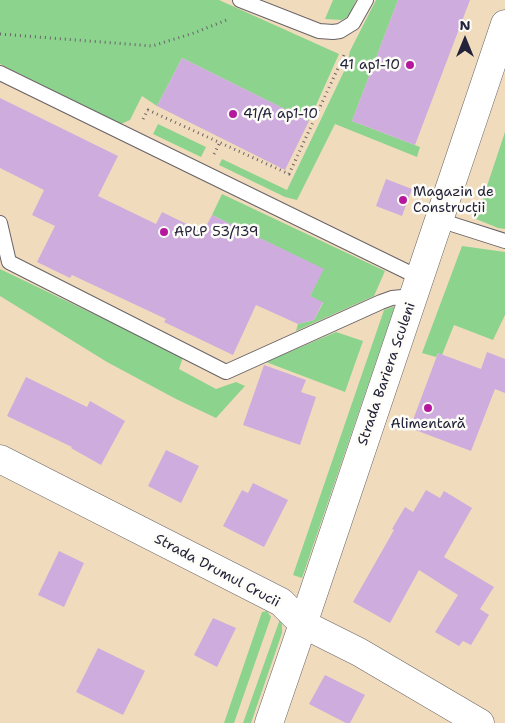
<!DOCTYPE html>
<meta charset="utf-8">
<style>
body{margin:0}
#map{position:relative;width:505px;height:723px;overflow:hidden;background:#f0dcbc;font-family:"Shantell Sans",sans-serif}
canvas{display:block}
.north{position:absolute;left:440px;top:15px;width:50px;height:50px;-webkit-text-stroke:4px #fdfcf7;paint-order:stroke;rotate:0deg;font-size:14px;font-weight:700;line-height:20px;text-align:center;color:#22223b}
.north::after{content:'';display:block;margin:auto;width:18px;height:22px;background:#22223b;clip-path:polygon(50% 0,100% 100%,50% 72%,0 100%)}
</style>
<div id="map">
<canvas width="505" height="723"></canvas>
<div class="north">N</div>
</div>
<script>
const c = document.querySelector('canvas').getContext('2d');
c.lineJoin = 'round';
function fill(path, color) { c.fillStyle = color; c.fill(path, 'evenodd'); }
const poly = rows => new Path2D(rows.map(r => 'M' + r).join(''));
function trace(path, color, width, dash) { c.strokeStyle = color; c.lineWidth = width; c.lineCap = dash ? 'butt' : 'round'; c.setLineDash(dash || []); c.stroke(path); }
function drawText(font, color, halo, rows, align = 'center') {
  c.font = font + ' "Shantell Sans",sans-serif'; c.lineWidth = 5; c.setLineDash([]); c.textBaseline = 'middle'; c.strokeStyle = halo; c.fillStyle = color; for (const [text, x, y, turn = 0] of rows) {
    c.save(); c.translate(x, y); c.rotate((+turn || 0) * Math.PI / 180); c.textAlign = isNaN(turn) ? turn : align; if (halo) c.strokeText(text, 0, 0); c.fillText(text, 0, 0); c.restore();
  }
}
const green = poly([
 [0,0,219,0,339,54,309,121,182,58,157,106,142,96,130,120,121,124,0,64],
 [333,0,356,0,349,16,342,20,325,19],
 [376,0,398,0,352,121,420,147,417,157,335,124,297,200,285,197,219,165,222,159,287,190,347,65,350,51],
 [158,124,206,147,201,157,153,134],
 [505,132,505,229,498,228,476,219],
 [222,194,385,271,374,296,296,331,298,324,314,320,323,303,310,296,323,269,212,215],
 [462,246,505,252,505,315,493,340,454,325,442,355,438,353,436,357,422,353],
 [0,269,183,357,179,369,216,389,236,382,245,386,216,418,176,399,107,362,0,296],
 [395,306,302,578,293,575,384,310],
 [336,332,363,341,345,392,266,362],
 [267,611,271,617,234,723,224,723,262,612],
 [280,619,282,624,282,633,251,723,243,723]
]);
const building = poly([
 [398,0,470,0,415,145,352,121],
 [182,58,309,121,285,170,157,106],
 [0,98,118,156,98,196,156,224,162,212,203,232,212,215,324,269,310,296,323,302,314,320,298,324,256,305,233,355,164,322,166,319,72,275,70,278,37,262,55,226,32,215,44,190,0,168],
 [386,179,412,189,402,216,376,206],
 [487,352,505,359,505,393,495,389,471,451,410,428,438,353,481,369],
 [264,365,306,380,301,392,316,397,300,445,243,425],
 [26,377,87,407,90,401,125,421,101,465,71,448,72,447,7,416],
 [166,450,199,466,181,503,148,486],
 [253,483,288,500,264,547,223,526,242,490,248,493],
 [426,490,440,498,444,491,472,508,444,557,494,587,480,609,489,615,471,645,463,641,459,646,435,632,458,595,419,570,390,623,353,602,394,530,392,529,405,507,413,512],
 [59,551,84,563,64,607,38,595],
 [213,618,236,628,217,667,194,655],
 [98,648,145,671,123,715,76,692],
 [325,675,365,695,350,723,346,723,309,704]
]);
const path = poly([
 [0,34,152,46,194,33,229,19],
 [143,119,148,110,289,174,345,53],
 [214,154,220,142]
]);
const service = poly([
 [240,0,319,31,333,32,340,31,353,23,366,0],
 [0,73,420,278],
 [439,220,505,241],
 [0,223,9,262,226,372,381,302,392,298,413,296]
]);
const minor = poly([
 [0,459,281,602,303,624,359,652,480,723]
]);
const secondary = poly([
 [269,723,303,624,505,24]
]);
const markers = [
 [410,65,5,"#b5179e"],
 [233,114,5,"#b5179e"],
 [403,200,5,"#b5179e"],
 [164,232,5,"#b5179e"],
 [428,408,5,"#b5179e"]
];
const poiNames = [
 ["41 ap1-10",400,65,"right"],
 ["41/A ap1-10",243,114],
 ["Magazin de",413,192],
 ["Construcții",413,208],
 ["APLP 53/139",174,232],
 ["Alimentară",428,424,"center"]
];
const streetNames = [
 ["Strada Bariera Sculeni",387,374,-71],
 ["Strada Drumul Crucii",217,571,28]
];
fill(green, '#8cd38e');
fill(building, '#ceacdd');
trace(service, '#6a6368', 16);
trace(minor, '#6a6368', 29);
trace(secondary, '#6a6368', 29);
trace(path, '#6a6368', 3, [1, 4]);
trace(service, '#fff', 14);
trace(minor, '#fff', 28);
trace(secondary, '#fff', 28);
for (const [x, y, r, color] of markers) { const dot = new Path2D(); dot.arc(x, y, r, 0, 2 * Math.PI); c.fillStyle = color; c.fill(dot); trace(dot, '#fdfcf7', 2); }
drawText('14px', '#22223b', '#fdfcf7', poiNames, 'left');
drawText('14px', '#22223b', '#fdfcf7', streetNames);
</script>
